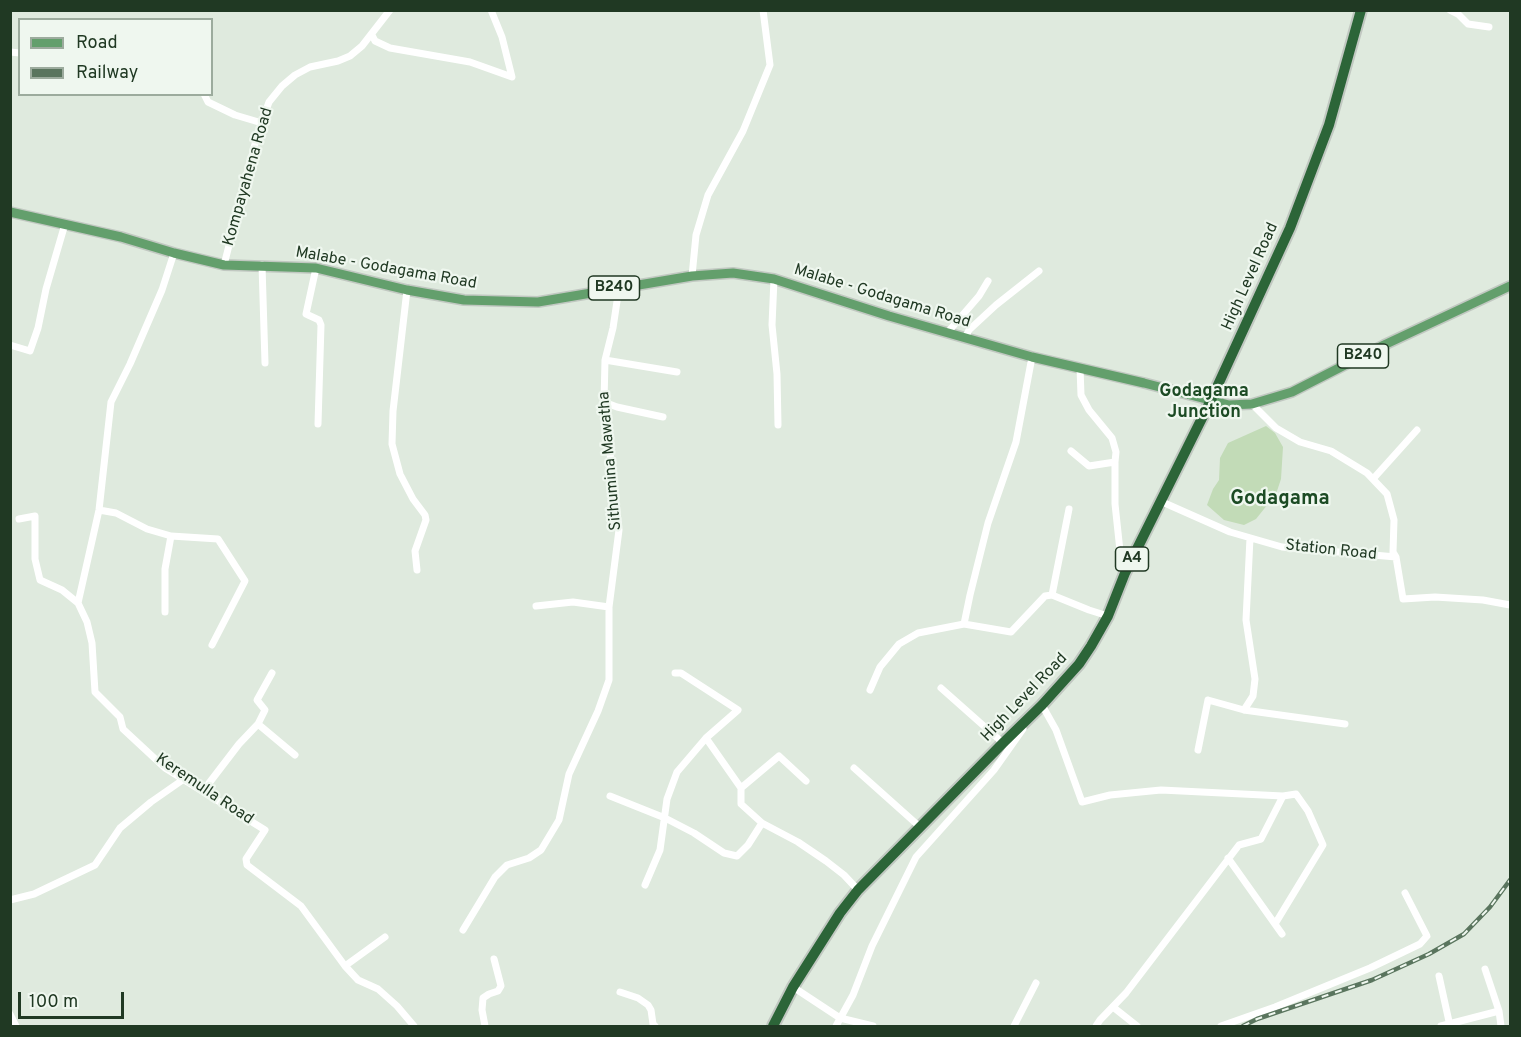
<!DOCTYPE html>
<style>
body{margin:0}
#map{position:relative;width:1521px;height:1037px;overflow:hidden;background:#dfeade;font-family:Overpass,sans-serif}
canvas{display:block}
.frame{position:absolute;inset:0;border:12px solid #203923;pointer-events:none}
.legend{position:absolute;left:18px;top:18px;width:195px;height:78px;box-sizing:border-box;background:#eff7ef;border:2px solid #9cab9d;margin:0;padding:8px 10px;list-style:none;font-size:18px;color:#203923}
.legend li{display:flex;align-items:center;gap:12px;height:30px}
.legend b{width:30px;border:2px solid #9cab9d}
.scale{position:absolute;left:18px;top:992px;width:106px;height:27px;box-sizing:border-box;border:3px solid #203923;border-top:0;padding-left:8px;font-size:18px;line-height:21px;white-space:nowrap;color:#203923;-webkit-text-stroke:4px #eff7ef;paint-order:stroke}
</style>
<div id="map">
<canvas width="1521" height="1037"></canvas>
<div class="frame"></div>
<ul class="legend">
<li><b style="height:8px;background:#639f6c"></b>Road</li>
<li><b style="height:8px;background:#5a755e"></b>Railway</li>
</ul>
<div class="scale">100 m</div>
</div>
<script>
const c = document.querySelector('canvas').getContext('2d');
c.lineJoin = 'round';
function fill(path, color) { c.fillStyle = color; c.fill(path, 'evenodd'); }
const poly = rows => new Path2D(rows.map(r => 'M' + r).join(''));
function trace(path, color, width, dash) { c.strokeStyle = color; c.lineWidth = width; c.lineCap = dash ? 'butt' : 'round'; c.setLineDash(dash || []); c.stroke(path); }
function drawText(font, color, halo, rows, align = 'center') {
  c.font = font + ' Overpass,sans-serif'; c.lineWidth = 4.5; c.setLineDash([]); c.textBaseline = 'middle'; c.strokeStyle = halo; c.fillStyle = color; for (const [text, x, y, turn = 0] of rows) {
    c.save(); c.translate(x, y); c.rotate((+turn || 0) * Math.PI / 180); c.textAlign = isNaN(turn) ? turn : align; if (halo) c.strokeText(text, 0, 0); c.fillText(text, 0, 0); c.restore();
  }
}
const green = poly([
 [1266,426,1275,433,1283,447,1281,479,1276,494,1256,519,1244,525,1224,520,1207,505,1213,489,1219,480,1220,458,1228,443]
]);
const minor = poly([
 [1450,10,1458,14,1468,24,1489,27],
 [372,35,375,41,390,48,470,62,512,77,502,37,491,10],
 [10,52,20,53],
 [204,94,208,102,235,115,262,123],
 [224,265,257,136,269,102,282,86,295,75,310,67,338,61,350,56,362,46,390,10],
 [262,265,265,363],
 [316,268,306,314,319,320,321,325,318,424],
 [692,276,696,235,708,195,743,131,770,65,763,10],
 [774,279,772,325,777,374,778,425],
 [407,290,393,411,392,444,400,474,413,499,425,515,426,520,415,551,417,570],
 [948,332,979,296,988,281],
 [965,338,969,330,996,305,1039,271],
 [10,345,30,351,38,328,46,289,65,224],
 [605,360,677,372],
 [1080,368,1081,395,1089,410,1112,438,1116,452,1115,462,1115,504,1120,551,1125,573],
 [604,402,617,407,663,417],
 [1252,404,1276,428,1300,442,1331,451,1367,473,1387,494,1394,520,1393,552,1396,557],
 [1071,451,1089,466,1115,462],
 [1373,479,1417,430],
 [1160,501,1230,532,1282,547,1396,557,1403,599,1435,597,1483,600,1510,605],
 [99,510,116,513,147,529,171,536,165,569,165,612],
 [19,519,35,516,35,559,40,580,62,590,78,603,99,510,111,402,130,364,162,290,174,253],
 [171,536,218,539,245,581,212,645],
 [1052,595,1069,509],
 [78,603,87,622,92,643,95,692,120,717,123,729,165,768,265,830,246,859,247,865,301,906,345,966,358,980,378,989,397,1006,414,1026],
 [536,606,573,602,609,607],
 [964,624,970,595,988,523,1016,442,1032,357],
 [675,673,681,673,738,710,706,738,741,788],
 [941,688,1003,743],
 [870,690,880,667,899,644,918,633,964,624,1011,632,1045,596,1052,595,1089,610,1108,616],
 [1042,705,1056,730,1082,802,1110,795,1161,790,1283,796,1261,839,1239,845,1126,993,1100,1020,1096,1026],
 [1244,710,1253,696,1255,679,1246,620,1250,538],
 [258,724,295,755],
 [1198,750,1208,700,1244,710,1345,724],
 [854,768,920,827],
 [806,781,779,756,741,788,741,804,762,823,798,842,826,861,844,875,858,890],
 [203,791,239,744,258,724,265,710,257,700,272,673],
 [610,796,665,818,694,833,724,853,737,856,748,845,762,823],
 [1228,858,1282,934],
 [645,885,660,850,667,799,677,772,706,738],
 [10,900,34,894,95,865,120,828,151,802,184,779],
 [1275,924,1323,845,1308,811,1296,794,1283,796],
 [463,930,495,877,507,865,529,858,541,850,559,820,569,774,598,711,609,680,609,607,619,530,604,402,605,360,613,328,619,288],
 [345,966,385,937],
 [1485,969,1499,1011,1501,1026],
 [1439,976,1450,1026],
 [793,987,840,1018,873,1026],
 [620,992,638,998,648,1005,651,1010,653,1024,655,1026],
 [1113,1007,1137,1026],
 [10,1014,16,1026],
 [485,1026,482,1010,483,998,489,994,498,991,501,986,494,959],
 [836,1026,853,995,872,946,916,857,994,770,1023,729],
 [1014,1026,1036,983],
 [1221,1026,1275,1007,1370,968,1420,944,1427,936,1405,893],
 [1441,1026,1499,1011]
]);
const major = poly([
 [10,212,121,237,174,253,224,265,316,268,407,290,464,300,538,302,692,276,733,273,774,279,889,316,1032,357,1144,383,1229,405,1252,404,1292,392,1384,345,1510,286]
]);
const highway = poly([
 [773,1026,793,987,840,913,858,890,1003,743,1042,705,1079,664,1091,646,1108,616,1125,573,1211,400,1290,228,1329,125,1361,10]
]);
const rail = poly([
 [1243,1026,1257,1019,1372,980,1429,954,1464,934,1490,907,1510,880]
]);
const shields = [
 [614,288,51],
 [1363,356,51],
 [1132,559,33]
];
const shieldNames = [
 ["B240",614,288],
 ["B240",1363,356],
 ["A4",1132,559]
];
const streetNames = [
 ["Kompayahena Road",249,177,-74],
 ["Malabe - Godagama Road",386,269,10],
 ["High Level Road",1251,277,-66],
 ["Malabe - Godagama Road",882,297,17],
 ["Sithumina Mawatha",611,461,-95],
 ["Station Road",1331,551,6],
 ["High Level Road",1025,698,-46],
 ["Keremulla Road",204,790,34]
];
const neighbourhoodNames = [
 ["Godagama",1204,392],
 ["Junction",1204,413]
];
const quarterNames = [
 ["Godagama",1280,500]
];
fill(green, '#c2dbb7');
trace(major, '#c1c8c1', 12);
trace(highway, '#c1c8c1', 14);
trace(minor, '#fff', 7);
trace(major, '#639f6c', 9);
trace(highway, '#2c6538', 10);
trace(rail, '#5a755e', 4.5);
trace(rail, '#eff7ef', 2, [7]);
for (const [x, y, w] of shields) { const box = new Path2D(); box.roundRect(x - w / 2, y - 12, w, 24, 4.5); c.fillStyle = '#eff7ef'; c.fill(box); trace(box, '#203923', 1.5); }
drawText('bold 15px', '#203923', null, shieldNames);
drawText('16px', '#203923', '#eff7ef', streetNames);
drawText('bold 18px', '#1c4b24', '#eff7ef', neighbourhoodNames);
drawText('bold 20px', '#1c4b24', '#eff7ef', quarterNames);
</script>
